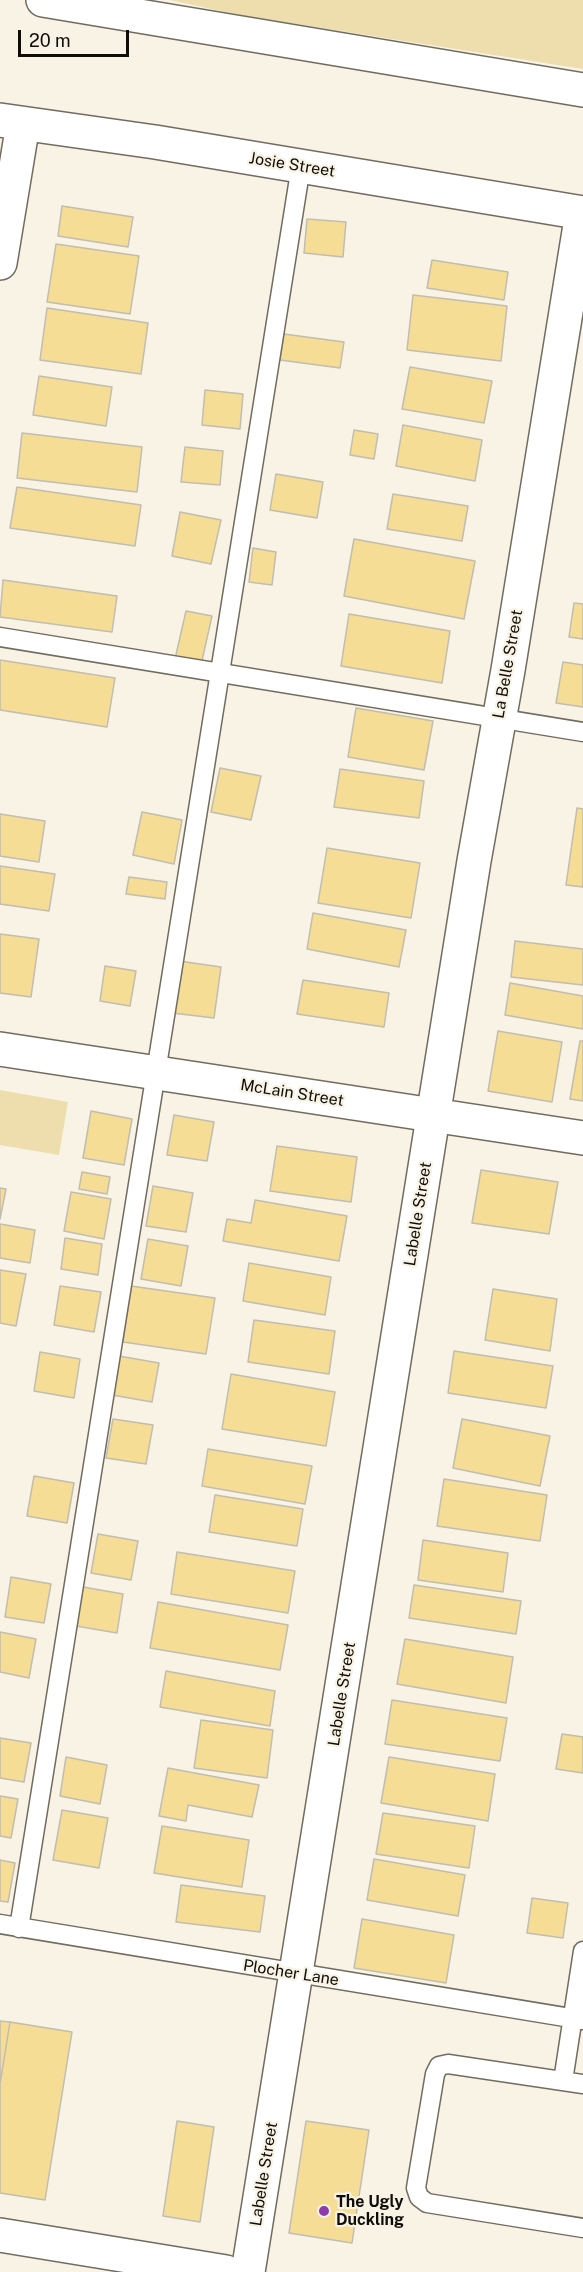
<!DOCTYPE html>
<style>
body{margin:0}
#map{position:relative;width:583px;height:2272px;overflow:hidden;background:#f8f3e4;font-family:"Public Sans",sans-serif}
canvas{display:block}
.scale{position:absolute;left:18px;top:30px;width:111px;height:27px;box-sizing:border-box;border:3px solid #0f0d09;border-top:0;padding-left:8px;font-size:18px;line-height:21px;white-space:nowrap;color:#0f0d09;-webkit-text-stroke:4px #f8f3e4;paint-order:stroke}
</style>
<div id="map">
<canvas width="583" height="2272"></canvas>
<div class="scale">20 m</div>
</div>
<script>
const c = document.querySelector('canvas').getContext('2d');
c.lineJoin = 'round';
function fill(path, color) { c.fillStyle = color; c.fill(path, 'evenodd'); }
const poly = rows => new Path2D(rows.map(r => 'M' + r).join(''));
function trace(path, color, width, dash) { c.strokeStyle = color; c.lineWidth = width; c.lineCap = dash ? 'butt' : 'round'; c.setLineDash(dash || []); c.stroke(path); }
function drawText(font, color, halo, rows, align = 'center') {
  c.font = font + ' "Public Sans",sans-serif'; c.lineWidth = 4.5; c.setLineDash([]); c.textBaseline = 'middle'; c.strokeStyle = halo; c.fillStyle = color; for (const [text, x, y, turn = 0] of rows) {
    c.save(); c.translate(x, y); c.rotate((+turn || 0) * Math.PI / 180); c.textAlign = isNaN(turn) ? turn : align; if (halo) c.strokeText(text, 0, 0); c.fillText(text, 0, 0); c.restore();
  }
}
const green = poly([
 [170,0,583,0,583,69,239,15],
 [0,1090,68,1102,59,1155,0,1145]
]);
const building = poly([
 [62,206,133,217,128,247,58,236,62,206],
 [307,219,346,222,343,257,304,253,307,219],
 [56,244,139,256,130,314,47,302,56,244],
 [432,260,508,272,504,300,427,288,432,260],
 [413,295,507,306,501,361,407,350,413,295],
 [47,308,148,323,141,374,40,360,47,308],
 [284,334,344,342,340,368,280,360,284,334],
 [410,367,492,381,484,423,402,409,410,367],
 [39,376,112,387,106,426,33,415,39,376],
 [205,390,243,394,240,429,202,425,205,390],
 [403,425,482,440,475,481,396,466,403,425],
 [354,430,378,434,374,459,350,455,354,430],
 [22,433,142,447,137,492,17,478,22,433],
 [185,447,223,451,220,485,181,482,185,447],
 [276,474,323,482,317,518,270,510,276,474],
 [17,487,141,505,135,546,10,528,17,487],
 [393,494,468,506,462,541,387,529,393,494],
 [180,512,221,520,211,564,172,556,180,512],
 [354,539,475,561,464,619,344,596,354,539],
 [253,548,276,552,272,585,249,582,253,548],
 [3,580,117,596,112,632,0,617,3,580],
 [574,603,583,604,583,639,569,637,574,603],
 [186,611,212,616,201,665,175,659,186,611],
 [349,614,450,631,442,683,341,666,349,614],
 [0,660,115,678,107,727,0,710,0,660],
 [563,662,583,665,583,707,556,703,563,662],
 [356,708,433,721,424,770,348,757,356,708],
 [220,768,261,776,251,820,211,812,220,768],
 [340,769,424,781,419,818,334,807,340,769],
 [577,808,583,809,583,887,566,885,577,808],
 [142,812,182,820,174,864,133,855,142,812],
 [0,814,45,821,39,862,0,856,0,814],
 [327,848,420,863,411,918,318,903,327,848],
 [0,866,55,874,49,911,0,904,0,866],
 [129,877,167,882,165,899,126,894,129,877],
 [313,913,406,930,399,967,307,949,313,913],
 [0,934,39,939,31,997,0,993,0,934],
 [515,941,583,949,583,985,511,977,515,941],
 [179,961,221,967,214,1018,172,1013,179,961],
 [105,966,136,971,130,1006,100,1001,105,966],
 [303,980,389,993,384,1027,297,1014,303,980],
 [510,983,583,996,583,1029,505,1015,510,983],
 [498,1031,562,1042,552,1102,488,1091,498,1031],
 [580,1041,583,1041,583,1101,570,1099,580,1041],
 [91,1111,132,1119,124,1165,83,1158,91,1111],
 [174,1115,214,1122,207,1161,167,1155,174,1115],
 [277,1146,357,1157,351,1202,270,1191,277,1146],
 [481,1170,558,1182,549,1234,472,1223,481,1170],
 [82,1172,110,1177,107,1194,79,1189,82,1172],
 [153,1186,193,1193,186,1232,146,1226,153,1186],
 [0,1188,6,1189,0,1219,0,1188],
 [71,1192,111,1199,104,1239,64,1231,71,1192],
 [255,1200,347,1216,339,1261,223,1241,227,1219,251,1223,255,1200],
 [0,1224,35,1230,30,1263,0,1258,0,1224],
 [65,1238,102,1244,98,1275,61,1269,65,1238],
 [148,1239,188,1246,181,1286,141,1279,148,1239],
 [249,1263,331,1277,325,1315,243,1301,249,1263],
 [0,1270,26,1274,16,1326,0,1323,0,1270],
 [60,1286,101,1292,94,1332,54,1325,60,1286],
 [131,1286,215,1298,206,1354,123,1342,131,1286],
 [493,1289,557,1299,550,1351,485,1340,493,1289],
 [254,1320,335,1331,329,1374,248,1362,254,1320],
 [454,1351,553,1366,546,1408,448,1393,454,1351],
 [40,1352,80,1359,74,1398,34,1391,40,1352],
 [119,1356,159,1363,152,1402,112,1395,119,1356],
 [231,1374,335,1392,326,1446,222,1429,231,1374],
 [113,1419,153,1425,146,1464,106,1458,113,1419],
 [462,1419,550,1436,540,1486,453,1468,462,1419],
 [208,1449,312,1466,305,1504,202,1486,208,1449],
 [34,1476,74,1483,67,1523,27,1516,34,1476],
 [444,1479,547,1495,540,1541,437,1526,444,1479],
 [215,1495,303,1509,297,1546,209,1532,215,1495],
 [98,1534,138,1541,131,1580,91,1573,98,1534],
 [423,1540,508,1553,503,1592,418,1580,423,1540],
 [177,1552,295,1571,288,1613,171,1594,177,1552],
 [11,1577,51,1584,44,1623,5,1617,11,1577],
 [414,1585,521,1601,516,1634,409,1618,414,1585],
 [83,1587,123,1594,117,1633,76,1626,83,1587],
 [158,1602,288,1625,280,1670,150,1648,158,1602],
 [0,1632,36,1639,29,1678,0,1672,0,1632],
 [405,1639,513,1657,506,1703,397,1684,405,1639],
 [166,1671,275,1691,270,1726,160,1707,166,1671],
 [392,1700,507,1718,500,1761,385,1744,392,1700],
 [201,1720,273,1730,267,1778,194,1768,201,1720],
 [562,1734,583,1737,583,1773,556,1769,562,1734],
 [0,1738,31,1743,24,1782,0,1778,0,1738],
 [66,1757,107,1765,100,1804,60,1796,66,1757],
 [389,1757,495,1774,488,1821,381,1803,389,1757],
 [168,1768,259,1785,252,1817,188,1805,186,1821,159,1816,168,1768],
 [0,1796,18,1799,11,1838,0,1836,0,1796],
 [62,1810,108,1818,99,1868,53,1860,62,1810],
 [383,1813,475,1826,469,1868,376,1854,383,1813],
 [162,1826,249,1840,242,1887,154,1873,162,1826],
 [374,1859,465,1875,458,1916,367,1900,374,1859],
 [0,1860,15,1863,8,1902,0,1901,0,1860],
 [181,1885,265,1896,260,1932,176,1922,181,1885],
 [532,1898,568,1903,563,1938,527,1933,532,1898],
 [362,1919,454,1935,446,1983,354,1968,362,1919],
 [0,2021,10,2022,0,2084,0,2021],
 [10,2022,72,2032,45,2200,0,2193,0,2084,10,2022],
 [177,2121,214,2127,200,2222,163,2216,177,2121],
 [306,2121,369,2130,352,2243,289,2233,306,2121]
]);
const lane = poly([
 [0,637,583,732],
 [0,1924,583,2020],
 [19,1928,301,166],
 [563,2081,583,1951],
 [583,2084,448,2064,439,2066,435,2074,416,2188,419,2197,427,2203,583,2228]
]);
const street = poly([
 [0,120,155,142,583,213],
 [0,263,23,124],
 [0,1049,583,1138],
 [248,2272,474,861,508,670,582,213]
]);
const secondary = poly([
 [0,2235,226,2272]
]);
const highway = poly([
 [43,0,583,90]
]);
const markers = [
 [324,2211,6,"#8d3cab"]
];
const streetNames = [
 ["Josie Street",292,165,9],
 ["La Belle Street",508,664,-80],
 ["McLain Street",292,1093,9],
 ["Labelle Street",418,1214,-81],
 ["Labelle Street",342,1694,-81],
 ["Plocher Lane",291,1973,9],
 ["Labelle Street",264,2174,-81]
];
const poiNames = [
 ["The Ugly",336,2202],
 ["Duckling",336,2220]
];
fill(green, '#eeddad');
fill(building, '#f6dd96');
trace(building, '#c1bdaf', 1.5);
trace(lane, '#716c60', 21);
trace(street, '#716c60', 36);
trace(secondary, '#716c60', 36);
trace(highway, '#716c60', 36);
trace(lane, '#fff', 18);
trace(street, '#fff', 33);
trace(secondary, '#fff', 33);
trace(highway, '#fff', 33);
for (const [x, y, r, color] of markers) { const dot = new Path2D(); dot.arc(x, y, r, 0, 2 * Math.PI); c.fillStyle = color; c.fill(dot); trace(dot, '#f8f3e4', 2); }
drawText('16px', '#0f0d09', '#f8f3e4', streetNames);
drawText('bold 16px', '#0f0d09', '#f8f3e4', poiNames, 'left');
</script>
